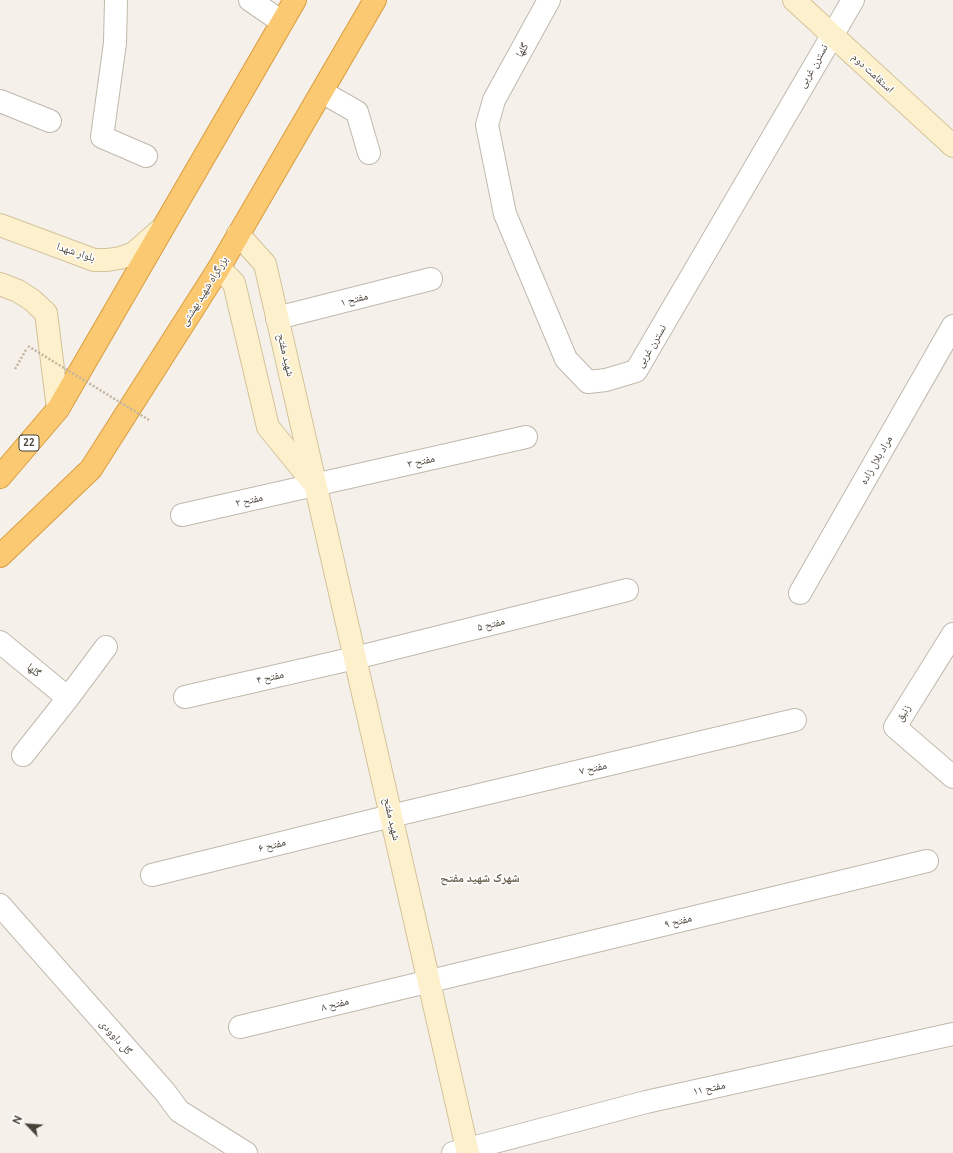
<!DOCTYPE html>
<meta charset="utf-8">
<style>
body{margin:0}
#map{position:relative;width:953px;height:1153px;overflow:hidden;background:#f5f1ea;font-family:Ubuntu,sans-serif}
canvas{display:block}
.north{position:absolute;left:8px;top:1105px;width:40px;height:40px;-webkit-text-stroke:3px #fff;paint-order:stroke;rotate:295deg;font-size:11px;font-weight:700;line-height:16px;text-align:center;color:#494238}
.north::after{content:'';display:block;margin:auto;width:14px;height:18px;background:#494238;clip-path:polygon(50% 0,100% 100%,50% 72%,0 100%)}
</style>
<div id="map">
<canvas width="953" height="1153"></canvas>
<div class="north">N</div>
</div>
<script>
const c = document.querySelector('canvas').getContext('2d');
c.lineJoin = 'round';
const poly = rows => new Path2D(rows.map(r => 'M' + r).join(''));
function trace(path, color, width, dash) { c.strokeStyle = color; c.lineWidth = width; c.lineCap = dash ? 'butt' : 'round'; c.setLineDash(dash || []); c.stroke(path); }
function drawText(font, color, halo, rows, align = 'center') {
  c.font = font + ' Ubuntu,"Noto Naskh Arabic",sans-serif'; c.lineWidth = 3; c.setLineDash([]); c.textBaseline = 'middle'; c.strokeStyle = halo; c.fillStyle = color; for (const [text, x, y, turn = 0] of rows) {
    c.save(); c.translate(x, y); c.rotate((+turn || 0) * Math.PI / 180); c.textAlign = isNaN(turn) ? turn : align; if (halo) c.strokeText(text, 0, 0); c.fillText(text, 0, 0); c.restore();
  }
}
const path = poly([
 [15,369,27,348]
]);
const street = poly([
 [116,0,115,43,102,137,146,156],
 [250,0,282,22],
 [549,0,494,100,487,125,505,214,566,359,588,382,606,380,636,371,853,0],
 [322,92,357,112,369,153],
 [0,101,50,121],
 [277,318,431,279],
 [182,515,526,437],
 [800,593,953,326],
 [953,634,895,727,953,777],
 [0,642,68,698,23,755],
 [185,697,355,658,627,590],
 [68,698,106,647],
 [152,875,391,816,795,720],
 [0,905,165,1092,179,1111,246,1153],
 [240,1027,927,861],
 [453,1153,646,1102,953,1034]
]);
const secondary = poly([
 [794,0,953,146],
 [0,225,94,260,107,260,120,258,134,253,159,231],
 [238,234,265,264,468,1153],
 [219,268,234,283,268,427,312,481],
 [0,284,18,291,32,300,46,313,58,409]
]);
const highway = poly([
 [0,477,58,409,295,0],
 [0,556,91,469,219,268,375,0]
]);
const pathBridge = poly([
 [28,346,149,420]
]);
const shields = [
 [29,443,20]
];
const shieldNames = [
 ["22",29,443]
];
const streetNames = [
 ["گلها",522,50,-61],
 ["نسترن غربی",813,66,-60],
 ["استقامت دوم",873,73,43],
 ["بلوار شهدا",76,252,18],
 ["بزرگراه شهید بهشتی",204,291,-58],
 ["مفتح ۱",354,299,-15],
 ["نسترن غربی",651,346,-59],
 ["شهید مفتح",286,355,77],
 ["مراد بلال زاده",876,460,-60],
 ["مفتح ۳",421,461,-13],
 ["مفتح ۲",249,500,-13],
 ["مفتح ۵",491,624,-14],
 ["گلها",34,670,39],
 ["مفتح ۴",270,677,-13],
 ["زنبق",903,713,-58],
 ["مفتح ۷",593,768,-13],
 ["شهید مفتح",392,819,77],
 ["مفتح ۶",272,845,-14],
 ["مفتح ۹",678,921,-14],
 ["مفتح ۸",335,1004,-14],
 ["گل داوودی",116,1037,49],
 ["مفتح ۱۱",709,1088,-12]
];
const neighbourhoodNames = [
 ["شهرک شهید مفتح",480,878]
];
trace(street, '#c0b9ad', 24);
trace(secondary, '#d3c39b', 24);
trace(highway, '#da9d40', 24);
trace(path, '#c2b49f', 2.5, [2, 2]);
trace(street, '#fff', 22);
trace(secondary, '#fdf0cc', 22);
trace(highway, '#fac971', 22);
trace(pathBridge, '#c2b49f', 2.5, [2, 2]);
for (const [x, y, w] of shields) { const box = new Path2D(); box.roundRect(x - w / 2, y - 8, w, 16, 3); c.fillStyle = '#fff'; c.fill(box); trace(box, '#494238', 1); }
drawText('bold 10px', '#494238', null, shieldNames);
drawText('11px', '#494238', '#fff', streetNames);
drawText('bold 12px', '#6b6050', '#fff', neighbourhoodNames);
</script>
